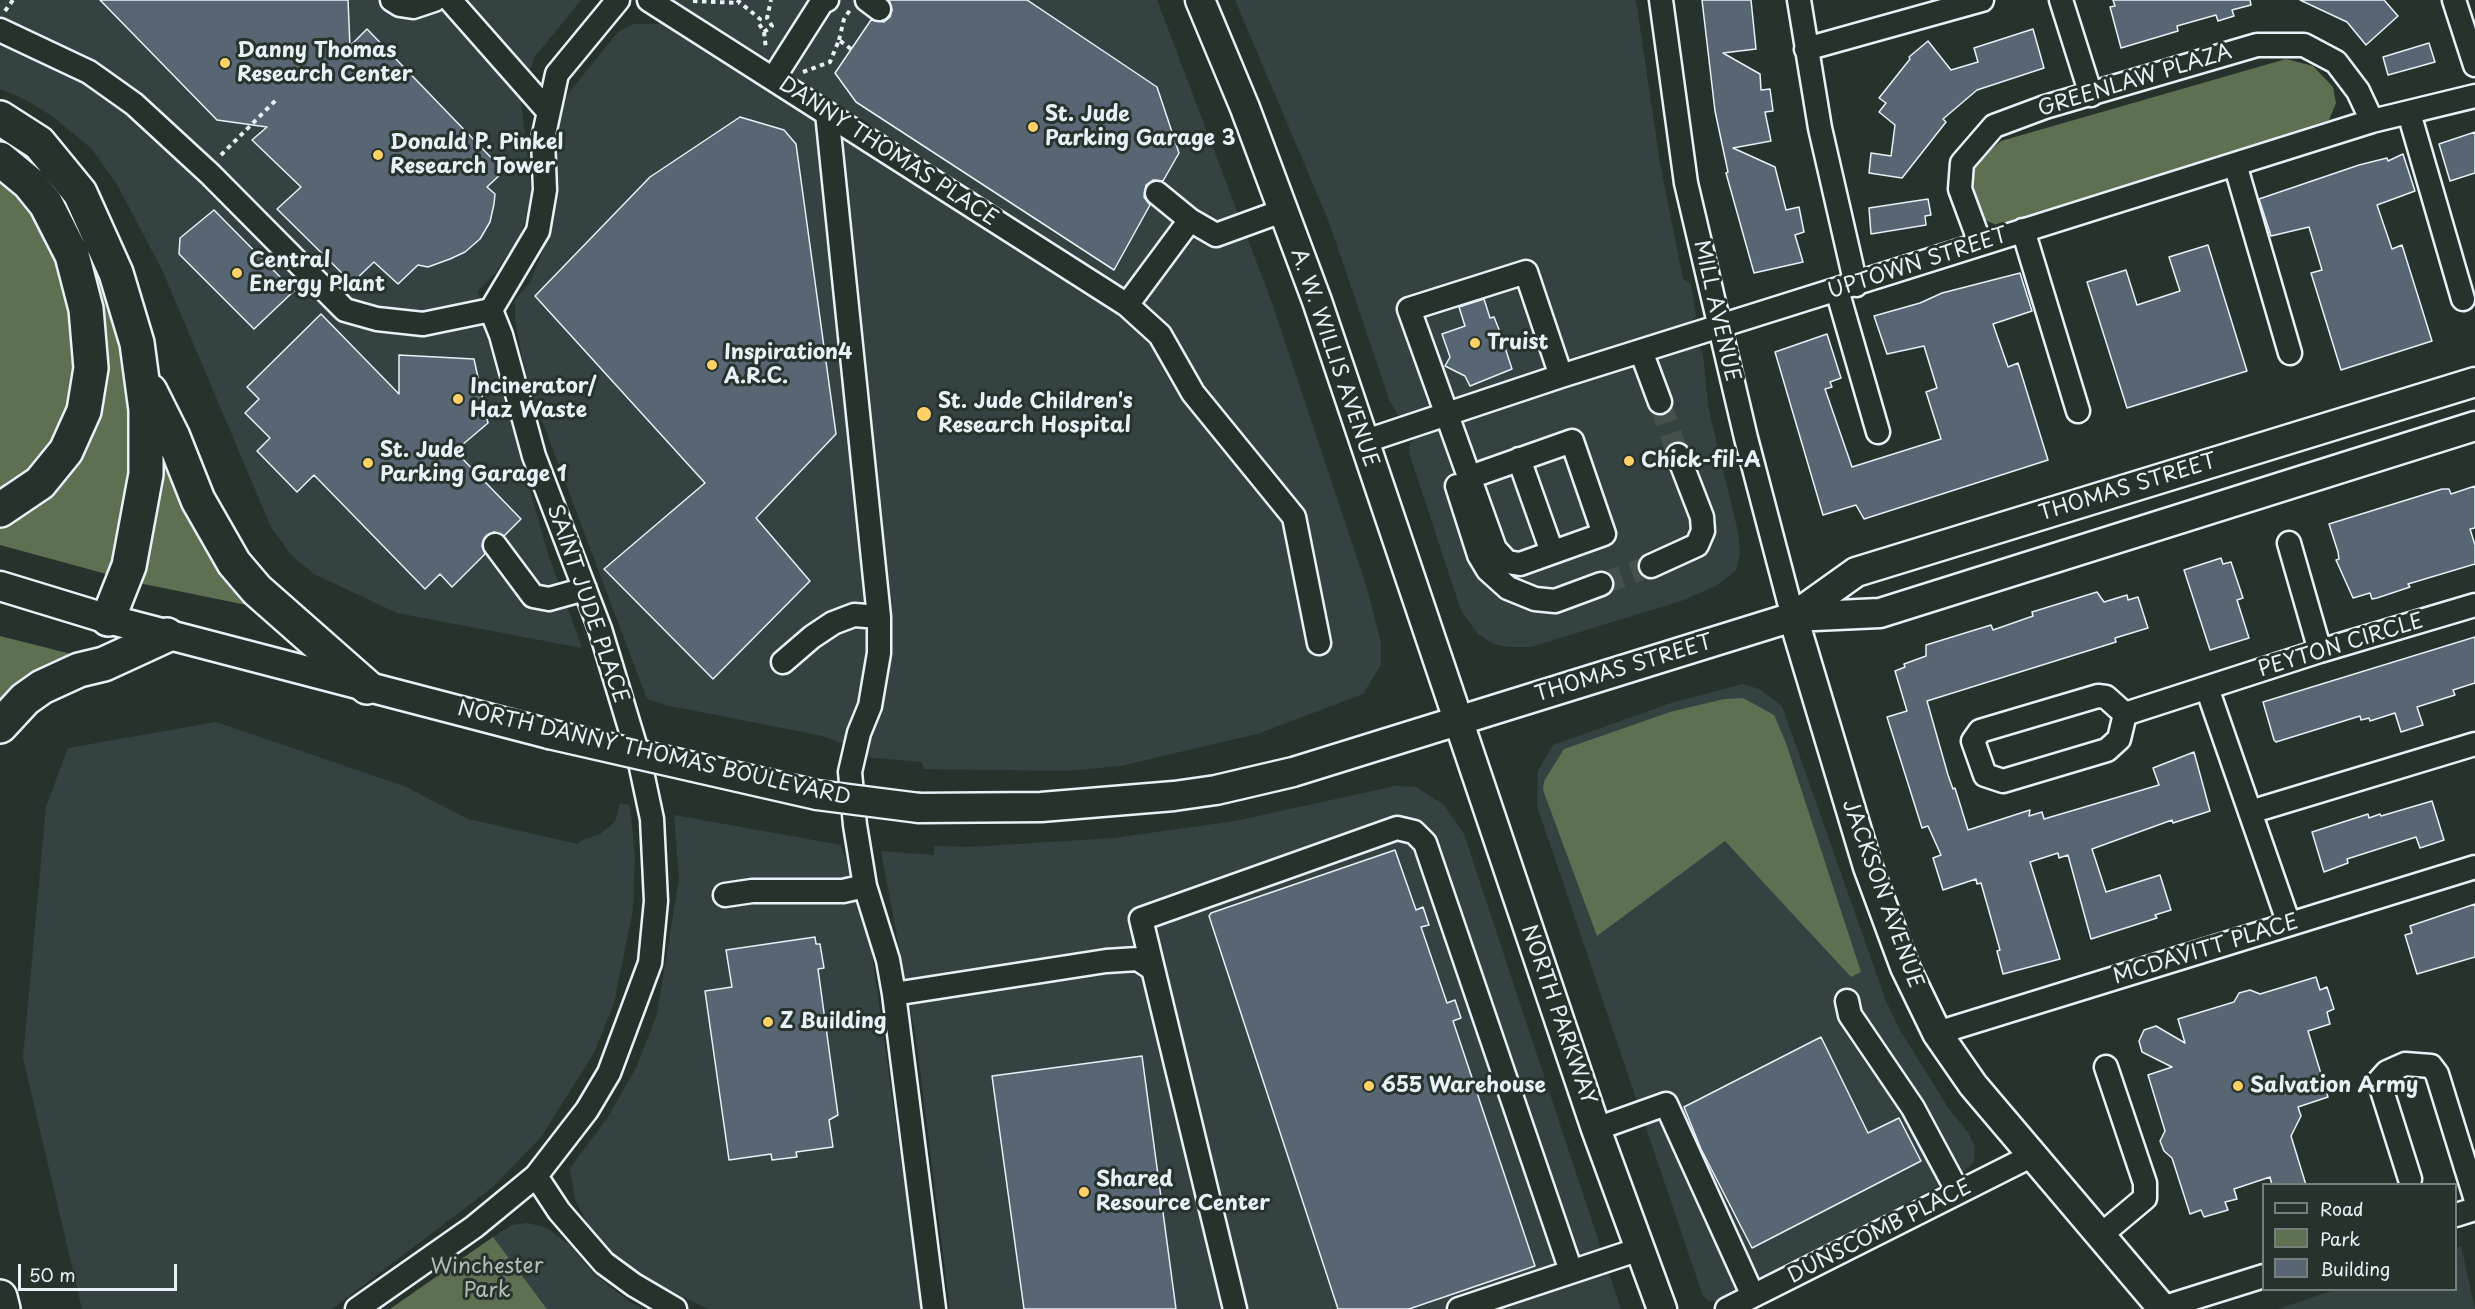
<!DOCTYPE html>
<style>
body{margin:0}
#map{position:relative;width:2475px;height:1309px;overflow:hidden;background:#26332d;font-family:"Playpen Sans",sans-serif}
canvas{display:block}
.legend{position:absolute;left:2262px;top:1183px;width:195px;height:108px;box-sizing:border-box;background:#26332d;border:2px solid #747f7e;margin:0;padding:8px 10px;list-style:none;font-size:18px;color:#e8f1f8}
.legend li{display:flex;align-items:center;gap:12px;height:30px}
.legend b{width:30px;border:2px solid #747f7e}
.scale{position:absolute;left:18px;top:1264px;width:159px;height:27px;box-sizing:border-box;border:3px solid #e8f1f8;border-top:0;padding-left:8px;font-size:18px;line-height:21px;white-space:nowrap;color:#e8f1f8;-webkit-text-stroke:4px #26332d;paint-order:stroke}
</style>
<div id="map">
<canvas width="2475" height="1309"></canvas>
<ul class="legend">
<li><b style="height:8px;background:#26332d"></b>Road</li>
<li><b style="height:16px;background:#5e7052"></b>Park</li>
<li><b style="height:16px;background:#586673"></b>Building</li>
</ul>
<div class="scale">50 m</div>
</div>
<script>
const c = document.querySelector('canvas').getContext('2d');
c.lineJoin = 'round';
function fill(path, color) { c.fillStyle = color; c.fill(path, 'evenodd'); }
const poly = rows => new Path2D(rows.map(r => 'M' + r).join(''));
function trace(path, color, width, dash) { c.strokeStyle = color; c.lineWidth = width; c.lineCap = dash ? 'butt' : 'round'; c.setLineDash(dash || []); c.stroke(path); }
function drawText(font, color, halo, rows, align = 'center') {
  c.font = font + ' "Playpen Sans",sans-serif'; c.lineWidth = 6; c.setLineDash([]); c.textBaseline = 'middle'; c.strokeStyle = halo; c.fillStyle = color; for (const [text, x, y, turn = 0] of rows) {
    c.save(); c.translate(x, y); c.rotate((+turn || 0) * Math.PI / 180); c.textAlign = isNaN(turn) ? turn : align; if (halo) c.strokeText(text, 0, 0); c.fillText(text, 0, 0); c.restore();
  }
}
const built = poly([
 [0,0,581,0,534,58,521,100,532,199,520,236,496,272,478,291,492,355,548,554,582,648,397,613,314,574,291,555,271,527,163,272,118,186,92,149,52,116,24,99,0,89],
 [673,0,1157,0,1272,303,1367,588,1381,643,1381,665,1363,694,1257,734,1120,766,1065,771,924,769,922,762,865,757,865,752,823,736,665,705,647,699,527,381,515,320,515,300,530,282,548,238,558,182,553,135,563,100,618,32,634,24,658,24],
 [1235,0,1636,0,1660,163,1683,279,1691,284,1696,316,1686,325,1407,419,1397,414,1389,399,1329,222],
 [1686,347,1700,347,1703,354,1708,406,1738,532,1740,553,1736,570,1716,586,1681,601,1531,647,1507,647,1492,643,1477,633,1461,610,1409,453,1410,443,1418,435],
 [1743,684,1759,689,1782,706,1886,1001,1900,1030,1949,1109,1968,1132,1975,1147,1974,1162,1964,1172,1723,1301,1709,1301,1703,1296,1537,806,1538,771,1553,745,1674,702],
 [216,722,404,786,468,819,578,844,580,841,600,834,615,822,620,803,630,805,635,858,633,910,614,1003,594,1053,541,1137,494,1186,332,1309,82,1309,23,1058,46,807,68,748],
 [1395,786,1416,787,1444,805,1464,834,1621,1309,950,1309,916,1039,881,851,934,855,934,846,969,847,1114,838,1235,821],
 [674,815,841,845,870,940,922,1309,708,1309,647,1279,614,1256,587,1223,575,1199,570,1168,606,1120,636,1068,657,1014,679,878],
 [528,1223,547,1228,570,1245,593,1273,630,1302,644,1309,547,1309,493,1237,512,1225],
 [2461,1246,2475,1309,2278,1309,2334,1290,2456,1290,2456,1248]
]);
const green = poly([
 [2286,59,2313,66,2333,87,2336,103,2329,120,1999,226,1977,217,1969,180,1979,160,2001,141],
 [0,132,24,147,81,216,127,348,135,428,131,500,110,575,0,545,0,520,68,465,91,294,0,150],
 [0,178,32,209,53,250,67,288,75,332,75,378,68,416,40,463,0,492],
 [160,437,266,609,134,582,152,535],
 [0,636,79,656,0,707],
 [1743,698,1774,715,1786,743,1861,972,1851,977,1725,841,1597,936,1543,790,1544,781,1564,749,1670,712,1724,699],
 [493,1237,547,1309,390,1309]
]);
const building = poly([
 [100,0,348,0,350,46,367,29,504,171,487,187,495,194,494,204,490,222,480,239,465,252,450,259,428,267,418,265,398,284,374,262,352,283,277,209,301,187,252,140,267,127,217,120,100,0],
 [889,0,1027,0,1157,87,1179,153,1163,181,1153,180,1146,185,1144,197,1150,205,1114,270,856,102,835,73,871,20,884,22,890,17,892,10,889,0],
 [1702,0,1751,0,1756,49,1723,53,1760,74,1761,90,1770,89,1773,111,1765,112,1771,141,1733,148,1775,167,1786,210,1799,207,1804,232,1795,235,1803,262,1754,273,1726,173,1728,172,1715,111,1702,0],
 [2113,0,2250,0,2251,5,2232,10,2234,16,2218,21,2216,15,2177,26,2178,31,2121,48,2110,7,2115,6,2113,0],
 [2300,0,2384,0,2398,16,2366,45,2347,22,2300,0],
 [2033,29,2044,68,1977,90,1943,119,1946,122,1902,178,1869,173,1871,153,1891,156,1895,125,1879,112,1886,103,1879,98,1910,59,1909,57,1928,41,1951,70,1978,62,1974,48,2033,29],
 [2429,43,2435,62,2388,75,2383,57,2429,43],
 [740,117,784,130,796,144,836,434,756,518,810,581,713,679,604,569,705,483,535,296,650,177,740,117],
 [2475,132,2475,173,2450,181,2439,144,2475,132],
 [2403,154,2415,191,2377,205,2392,249,2402,245,2432,341,2341,370,2311,273,2322,270,2309,227,2271,236,2259,199,2359,165,2387,158,2388,161,2403,154],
 [1928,199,1931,215,1925,216,1926,225,1871,234,1869,208,1928,199],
 [214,210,294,291,254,329,179,254,180,238,214,210],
 [2208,245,2247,371,2127,408,2087,282,2126,270,2137,305,2180,291,2169,257,2208,245],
 [2020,273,2032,311,1993,324,2008,367,2018,363,2048,460,1864,519,1856,505,1823,515,1775,352,1827,334,1841,378,1830,382,1832,387,1825,389,1852,467,1941,439,1926,392,1937,388,1924,346,1887,354,1874,316,1920,303,1942,293,2020,273],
 [1484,299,1490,318,1494,317,1500,332,1512,369,1470,386,1465,376,1445,366,1450,357,1442,334,1465,326,1459,307,1484,299],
 [321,314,399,394,399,355,474,359,488,423,455,451,521,519,504,536,494,532,487,535,482,546,485,554,452,587,440,574,425,589,314,475,297,492,257,451,270,438,245,413,259,399,247,387,321,314],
 [2475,486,2475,528,2470,529,2475,545,2475,564,2408,584,2410,587,2377,598,2372,599,2370,593,2353,598,2336,560,2339,559,2338,552,2329,524,2442,489,2449,489,2451,494,2475,486],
 [2221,558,2223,564,2231,562,2243,598,2237,600,2249,638,2210,650,2184,570,2221,558],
 [2097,592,2104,602,2127,595,2128,600,2138,597,2148,628,2115,638,2116,642,1927,701,1948,775,1953,789,1955,788,1968,830,2030,810,2029,816,2042,812,2044,819,2159,785,2153,768,2194,752,2210,811,2173,823,2172,820,2092,849,2106,892,2160,875,2171,910,2155,915,2157,918,2091,939,2068,855,2059,858,2058,853,2030,862,2060,959,2003,974,1997,951,2000,950,1981,883,1977,884,1976,879,1943,890,1933,858,1941,855,1928,826,1922,828,1887,717,1907,711,1895,671,1905,667,1904,664,1926,656,1926,645,1991,625,1993,630,2033,616,2032,612,2097,592],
 [2475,637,2475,683,2453,690,2455,695,2417,707,2423,725,2401,732,2395,713,2370,721,2369,718,2361,720,2360,716,2276,742,2274,740,2263,702,2475,637],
 [2432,801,2444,840,2420,848,2416,837,2347,859,2348,863,2324,872,2312,832,2368,814,2369,818,2380,814,2381,816,2432,801],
 [1395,850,1416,910,1423,907,1429,925,1421,927,1447,1003,1455,1000,1461,1018,1453,1021,1535,1266,1409,1309,1338,1309,1209,916,1211,913,1395,850],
 [2475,904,2475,957,2417,974,2405,935,2412,933,2410,926,2475,904],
 [815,937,816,944,820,944,824,968,818,969,838,1115,829,1120,833,1147,796,1152,797,1157,772,1160,771,1154,729,1160,705,991,732,987,726,950,815,937],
 [2316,977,2320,990,2327,987,2334,1009,2327,1012,2330,1024,2308,1031,2328,1097,2298,1107,2301,1116,2291,1136,2306,1185,2272,1185,2270,1177,2234,1189,2237,1199,2225,1202,2228,1210,2204,1217,2201,1210,2190,1214,2172,1158,2164,1151,2160,1141,2165,1131,2148,1075,2172,1067,2142,1052,2139,1041,2144,1030,2156,1026,2185,1043,2178,1019,2234,1002,2239,993,2250,990,2260,994,2316,977],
 [1821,1037,1868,1133,1899,1118,1921,1161,1752,1248,1701,1149,1684,1107,1821,1037],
 [1142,1056,1176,1309,1024,1309,992,1076,1142,1056]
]);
const minorTunnel = poly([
 [1660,402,1678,455],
 [1601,584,1651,566]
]);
const path = poly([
 [737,0,760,19,758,22,764,32,766,49],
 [693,1,739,3],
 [5,11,13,0],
 [764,32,772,26,767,18,771,0],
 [839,40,844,19,850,10],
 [803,72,830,62,839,40,851,49],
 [221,155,276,100]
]);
const minor = poly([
 [392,0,400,5,413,7,434,0],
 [450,0,547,110],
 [649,0,1127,305,1160,335,1193,393,1294,517,1319,643],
 [867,0,879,9],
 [1661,0,1686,183,1746,438,1793,617],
 [1799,0,1820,128,1856,285],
 [2061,0,2091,95],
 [2454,0,2475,65],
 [0,30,89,72,134,104,210,174,345,310,377,319,423,324,491,310],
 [1806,49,1982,0],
 [773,79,822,2,827,0],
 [827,113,879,617,879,653,870,706,859,733,850,772,855,825,865,886,888,960,894,994,934,1309],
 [2409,113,2463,299],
 [2235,164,2290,353],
 [1157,193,1190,220],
 [2023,230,2078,411],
 [1980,243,1960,189,1962,163,1994,126,2045,107,2257,45,2304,45,2336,62,2358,91,2372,121],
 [1837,290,1878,432],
 [1127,305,1190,220,1216,235,1282,211],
 [1641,351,1660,402],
 [1363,442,1561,376,2372,121,2475,96],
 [1519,459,1552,552],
 [1470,477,1572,441,1604,534,1520,564,1507,562,1495,549,1409,309,1526,272,1561,376],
 [1457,486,1479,555,1488,570,1508,588,1535,599,1555,601,1601,584],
 [2289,543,2320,651],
 [495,545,533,596,549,599,585,589],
 [1651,566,1697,545,1703,531,1702,517,1678,455],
 [783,662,812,637,833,623,854,615,879,617],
 [2207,688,2289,924],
 [2098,696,2106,697,2125,714,2119,739,2107,750,2003,781,1985,775,1973,741,1980,731,2098,696],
 [2125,714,2320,651,2475,605],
 [2250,812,2475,744],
 [725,895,752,891,843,891,865,886],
 [894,994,1106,961,1138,959,1153,969],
 [1847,1001,1850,1015,1913,1108,1958,1192],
 [1937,1033,2475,867],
 [1596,1129,1666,1104,1753,1296],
 [536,1176,559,1211,604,1263,634,1285,675,1309],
 [2410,1179,2379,1081,2387,1072,2405,1064,2431,1066,2437,1074,2475,1197],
 [2456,1215,2475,1209],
 [2101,1235,2145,1198,2145,1183,2106,1067],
 [2162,1308,2264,1276],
 [357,1309,474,1227,536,1176,587,1110,609,1073,650,963,656,901,652,819,639,758,600,629,534,456,501,335,491,310,538,231,545,190,543,139,557,74,618,0],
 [1235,1309,1141,919,1397,828,1414,832,1425,843,1571,1271],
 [1459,1309,1640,1249],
 [1727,1309,2033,1155]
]);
const major = poly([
 [1200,0,1245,108,1317,301,1596,1129,1662,1309],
 [0,586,108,619,549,734],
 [1793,617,1868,867,1905,967,1937,1033,1973,1085,2163,1309],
 [1793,617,1856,572,2475,382],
 [919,808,1041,807,1174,796,1216,790,1293,772,1793,617,1880,613,2475,426]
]);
const highway = poly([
 [0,118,39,143,80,193,116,273,137,343,146,410,146,474,129,566,108,619],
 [0,159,29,183,46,204,72,255,86,309,91,368,84,411,66,451,40,483,0,510],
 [150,391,173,437,198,500,234,563,257,590,367,687],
 [0,726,25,699,42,687,79,670,104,664,167,635],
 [0,1297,3,1309]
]);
const majorBridge = poly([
 [549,734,817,795,919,808]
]);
const markers = [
 [225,63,6,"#ffd166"],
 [1033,127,6,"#ffd166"],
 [378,155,6,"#ffd166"],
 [237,273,6,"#ffd166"],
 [1475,343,6,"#ffd166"],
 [712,365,6,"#ffd166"],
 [458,399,6,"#ffd166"],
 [924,414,8,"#ffd166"],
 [1629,461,6,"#ffd166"],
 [368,463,6,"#ffd166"],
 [768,1022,6,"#ffd166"],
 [1369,1086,6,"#ffd166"],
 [2238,1086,6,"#ffd166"],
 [1084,1192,6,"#ffd166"]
];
const poiNames = [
 ["Danny Thomas",237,51],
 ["Research Center",237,75],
 ["St. Jude",1045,115],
 ["Parking Garage 3",1045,139],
 ["Donald P. Pinkel",390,143],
 ["Research Tower",390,167],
 ["Central",249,261],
 ["Energy Plant",249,285],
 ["Truist",1487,343],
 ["Inspiration4",724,353],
 ["A.R.C.",724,377],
 ["Incinerator/",470,387],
 ["Haz Waste",470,411],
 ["St. Jude Children's",938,402],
 ["Research Hospital",938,426],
 ["St. Jude",380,451],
 ["Parking Garage 1",380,475],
 ["Chick-fil-A",1641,461],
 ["Z Building",780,1022],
 ["655 Warehouse",1381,1086],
 ["Salvation Army",2250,1086],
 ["Shared",1096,1180],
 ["Resource Center",1096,1204]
];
const streetNames = [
 ["GREENLAW PLAZA",2135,81,-17],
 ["DANNY THOMAS PLACE",888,152,33],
 ["UPTOWN STREET",1918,264,-18],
 ["MILL AVENUE",1716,311,77],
 ["A. W. WILLIS AVENUE",1334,358,71],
 ["THOMAS STREET",2128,488,-17],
 ["SAINT JUDE PLACE",587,604,71],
 ["PEYTON CIRCLE",2341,646,-17],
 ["THOMAS STREET",1624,669,-17],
 ["NORTH DANNY THOMAS BOULEVARD",654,754,13],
 ["JACKSON AVENUE",1882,894,70],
 ["MCDAVITT PLACE",2206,950,-17],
 ["NORTH PARKWAY",1558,1015,71],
 ["DUNSCOMB PLACE",1880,1232,-27]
];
const parkNames = [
 ["Winchester",487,1267],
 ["Park",487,1291]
];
fill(built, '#354242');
fill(green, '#5e7052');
fill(building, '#586673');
trace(building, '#e8f1f8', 1.5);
trace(minorTunnel, '#43504b', 22, [22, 11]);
trace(minor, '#e8f1f8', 27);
trace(major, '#e8f1f8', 33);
trace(highway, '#e8f1f8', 38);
trace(path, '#e8f1f8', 4, [4.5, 4.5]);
trace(minor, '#26332d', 22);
trace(major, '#26332d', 28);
trace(highway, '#26332d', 33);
trace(majorBridge, '#e8f1f8', 33, []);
trace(majorBridge, '#26332d', 28);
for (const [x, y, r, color] of markers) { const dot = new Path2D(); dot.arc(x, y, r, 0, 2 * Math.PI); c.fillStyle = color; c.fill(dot); trace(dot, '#26332d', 2); }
drawText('bold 21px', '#e8f1f8', '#26332d', poiNames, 'left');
drawText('21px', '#e8f1f8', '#26332d', streetNames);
drawText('21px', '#b1bdb6', '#26332d', parkNames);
</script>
